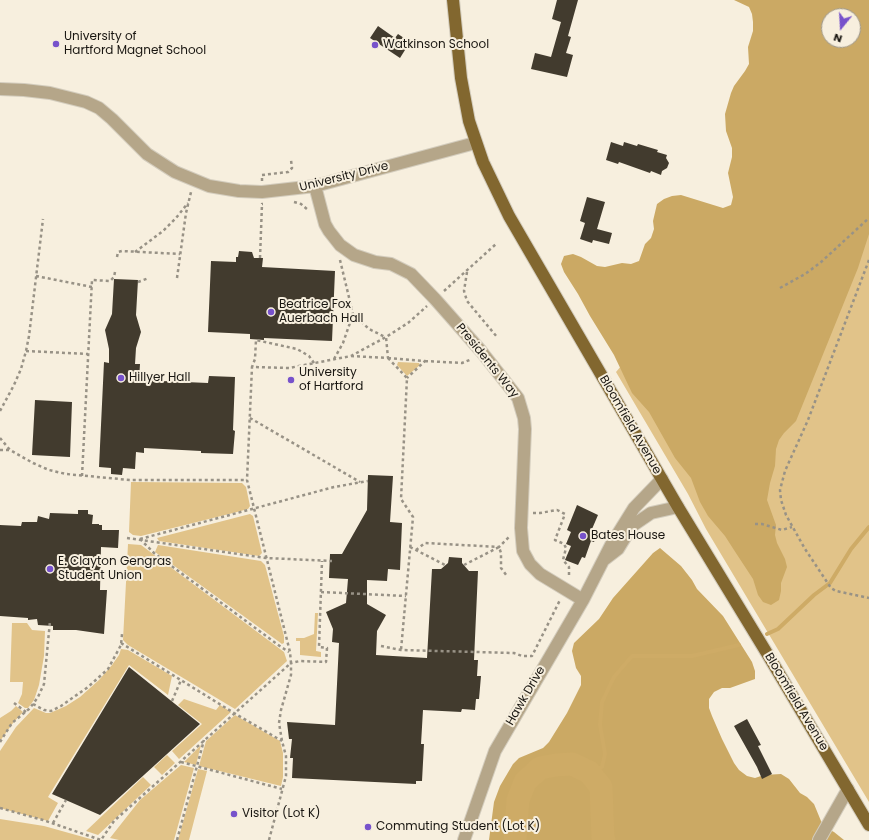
<!DOCTYPE html>
<style>
body{margin:0}
#map{position:relative;width:869px;height:840px;overflow:hidden;background:#f7efde;font-family:Poppins,sans-serif}
canvas{display:block}
.north{position:absolute;left:821px;top:8px;width:40px;height:40px;box-sizing:border-box;background:#f7efde;border:1px solid #9e988c;border-radius:50%;rotate:198deg;font-size:11px;font-weight:700;line-height:16px;text-align:center;color:#191611}
.north::after{content:'';display:block;margin:auto;width:14px;height:18px;background:#7752cb;clip-path:polygon(50% 0,100% 100%,50% 72%,0 100%)}
</style>
<div id="map">
<canvas width="869" height="840"></canvas>
<div class="north">N</div>
</div>
<script>
const c = document.querySelector('canvas').getContext('2d');
c.lineJoin = 'round';
function fill(path, color) { c.fillStyle = color; c.fill(path, 'evenodd'); }
const poly = rows => new Path2D(rows.map(r => 'M' + r).join(''));
function trace(path, color, width, dash) { c.strokeStyle = color; c.lineWidth = width; c.lineCap = dash ? 'butt' : 'round'; c.setLineDash(dash || []); c.stroke(path); }
function drawText(font, color, halo, rows, align = 'center') {
  c.font = font + ' Poppins,sans-serif'; c.lineWidth = 4; c.setLineDash([]); c.textBaseline = 'middle'; c.strokeStyle = halo; c.fillStyle = color; for (const [text, x, y, turn = 0] of rows) {
    c.save(); c.translate(x, y); c.rotate((+turn || 0) * Math.PI / 180); c.textAlign = isNaN(turn) ? turn : align; if (halo) c.strokeText(text, 0, 0); c.fillText(text, 0, 0); c.restore();
  }
}
const green = poly([
 [773,0,869,0,869,802,706,529,688,494,616,372,682,294,724,232,764,95],
 [829,16,853,16,853,40,829,40],
 [398,362,419,363,420,365,407,376,397,365],
 [131,482,242,483,246,487,250,506,248,509,237,512,141,536,133,535,129,532],
 [250,514,253,516,262,553,259,556,159,541,157,538],
 [128,544,141,545,284,652,287,661,235,709,128,645,123,640],
 [158,545,261,561,265,565,284,636,284,643,282,644,278,641,155,552],
 [315,613,318,613,316,651,321,652,321,657,300,655,300,641,296,641,296,638,304,638,314,634],
 [12,623,27,623,32,630,45,631,44,656,39,685,34,700,28,708,25,708,18,703,22,694,23,682,10,682],
 [121,649,128,650,172,676,168,695,129,665,48,797,58,803,48,821,0,808,0,751,16,727,34,708,46,713,50,713,66,706,80,697,99,680,112,665,119,655],
 [184,699,216,710,220,705,231,712,179,759,172,751,202,724,178,705],
 [16,706,23,712,13,723,0,741,0,718,11,711],
 [235,715,280,741,283,753,283,777,281,786,199,766,206,741],
 [201,745,196,765,184,762],
 [167,755,175,763,162,775,154,767],
 [181,765,194,768,174,840,119,840,110,838,140,800],
 [198,769,207,771,189,840,178,840],
 [143,777,151,785,98,835,86,831],
 [0,819,44,826,94,840,0,840]
]);
const forest = poly([
 [734,0,869,0,869,234,858,268,796,421,784,433,779,440,776,449,775,466,770,483,767,500,776,525,775,535,777,543,785,559,787,567,781,583,781,591,779,600,771,605,763,602,758,595,753,579,734,550,725,536,708,516,700,502,691,478,675,458,649,412,632,393,614,355,590,316,578,294,564,272,561,264,564,256,573,254,581,257,597,266,605,267,622,263,631,264,639,261,645,244,651,238,654,229,653,221,657,204,664,199,672,196,681,195,723,208,731,205,733,197,728,173,732,157,732,148,726,131,725,114,731,93,734,86,745,71,749,64,748,47,753,31,753,22,752,14,749,7],
 [829,16,853,16,853,40,829,40],
 [660,548,681,566,692,580,697,589,723,616,752,662,755,671,755,679,730,688,722,688,714,692,709,699,709,708,712,716,722,739,734,763,739,770,747,776,755,778,764,775,781,774,789,779,800,793,807,797,814,804,821,821,826,828,834,832,844,840,489,840,494,802,500,786,513,764,519,758,543,748,549,742,567,713,581,685,581,676,576,668,572,651,574,643,599,619,613,598,653,553]
]);
const stream = poly([
 [767,634,778,629,814,595,830,583,851,549,869,527],
 [589,772,602,767,605,754,600,725,602,702,614,677,632,656,692,656,739,645]
]);
const river = poly([
 [515,840,518,800,525,782,540,768,556,765,572,764,589,772,601,787,603,839,604,840]
]);
const building = poly([
 [557,0,578,0,568,36,571,37,566,53,573,55,567,77,531,69,535,53,551,57,561,22,552,19],
 [378,26,395,38,398,34,410,42,400,58,370,38],
 [611,142,623,146,624,142,637,146,638,144,658,150,657,152,667,155,666,158,669,163,667,168,662,171,661,175,651,171,650,173,619,162,618,164,606,160],
 [587,197,605,202,597,229,612,233,609,244,593,240,592,243,580,239,585,223,580,221],
 [239,251,252,252,254,258,263,258,262,267,335,271,332,341,264,338,264,340,250,339,250,334,208,332,211,261,236,262,236,257,238,257],
 [114,279,138,280,136,315,141,332,136,348,135,364,140,364,139,380,208,383,209,376,235,377,233,430,235,431,233,454,201,453,201,451,144,448,144,453,136,452,135,469,123,468,122,475,111,474,111,468,99,467,104,362,109,363,109,349,105,330,112,314],
 [35,400,72,402,70,457,32,455],
 [368,475,393,476,390,522,402,523,400,570,388,569,387,581,367,580,367,604,386,615,377,631,376,655,427,658,432,569,441,569,448,563,449,557,462,558,462,563,469,571,478,571,474,660,478,660,477,676,481,676,479,699,476,699,475,710,462,709,461,712,423,710,421,744,424,744,422,781,416,781,416,784,292,778,293,758,290,758,292,739,289,739,287,722,335,725,339,643,332,642,333,629,326,612,346,603,348,579,329,578,330,554,342,554,367,510],
 [577,505,598,515,592,529,598,532,594,542,591,541,585,558,582,557,578,565,565,560,571,546,566,544,571,532,567,530],
 [78,510,88,510,88,514,93,515,92,524,99,524,99,525,102,525,102,530,119,530,118,548,101,547,100,590,107,590,104,634,76,630,53,630,53,626,38,625,37,619,28,620,28,618,0,616,0,525,21,526,22,522,37,522,38,516,49,519,50,513,78,514],
 [129,667,200,724,100,815,52,794],
 [747,719,761,745,758,746,772,774,762,779,757,767,734,726]
]);
const path = poly([
 [262,181,262,175,288,172,292,168,291,160],
 [294,202,301,204,308,210],
 [135,252,163,231,176,218,188,203],
 [117,257,118,252,122,251,180,254],
 [260,258,262,204,263,204],
 [340,260,353,314],
 [869,260,808,420,785,471,780,490,781,500,786,515,805,549,831,588,836,591,869,598],
 [467,272,464,291,467,301,497,337],
 [36,276,92,287],
 [177,278,186,213,191,192],
 [138,282,149,278],
 [780,288,805,274,820,263,869,218],
 [444,291,496,244],
 [26,351,88,354],
 [351,356,388,358,386,337],
 [388,358,407,378,401,499,413,517,401,650],
 [388,358,425,361,407,378],
 [334,359,343,343,353,314,369,329,385,337],
 [425,361,462,363,472,359],
 [314,363,309,356,297,349,256,340,255,359,252,367,289,368,351,356,386,337,408,323,427,306],
 [0,411,14,385,21,369,26,351,29,336,43,219],
 [250,418,360,482],
 [0,438,10,450,33,463,49,470,66,474,130,480,247,480],
 [0,450,10,450],
 [82,476,92,280,110,281,114,277,115,272],
 [533,513,540,513,557,510,565,514,555,540,564,544,566,548,563,560,569,567,569,578],
 [755,524,762,524,782,530,792,527],
 [127,538,266,558,332,561],
 [140,539,334,487,368,481],
 [140,539,154,553,281,647,289,652],
 [410,547,445,565],
 [416,550,425,543,499,547,510,536],
 [464,565,499,547,501,553,501,568,507,576],
 [321,592,406,596],
 [121,643,234,713,282,741],
 [381,646,401,650,514,653,522,656,532,656,560,600],
 [172,701,181,680],
 [14,703,26,712],
 [33,704,44,710,51,711,61,706,88,687,108,669,121,645,122,634],
 [0,742,12,723,29,709,33,704,38,697,44,684,50,621],
 [181,762,282,789],
 [0,808,43,820,101,840,114,821,291,663,290,652,247,480,252,367],
 [53,823,66,800],
 [177,840,204,740],
 [269,840,286,776,286,756,282,741,279,723,281,710,291,675,291,663,300,661,326,662,327,648,319,647,322,561]
]);
const minor = poly([
 [0,89,24,90,50,93,86,102,99,108,112,119,147,154,175,172,209,186,239,191,262,192,315,186,475,143],
 [315,186,325,224,329,231,340,245,354,255,375,262,391,264,411,274,435,299,481,351,518,398,524,418,525,429,521,528,523,551,530,564,540,574,583,600],
 [605,559,618,549,632,526,651,513,678,507],
 [464,840,495,751,583,600,611,545,634,508,662,479],
 [819,840,848,789]
]);
const primary = poly([
 [453,0,461,78,469,121,483,162,509,216,678,507,768,655,869,825]
]);
const markers = [
 [56,44,4,"#7752cb"],
 [375,45,4,"#7752cb"],
 [271,312,4,"#7752cb"],
 [121,378,4,"#7752cb"],
 [291,380,4,"#7752cb"],
 [583,536,4,"#7752cb"],
 [50,569,4,"#7752cb"],
 [234,814,4,"#7752cb"],
 [368,827,4,"#7752cb"]
];
const poiNames = [
 ["University of",64,37],
 ["Hartford Magnet School",64,51],
 ["Watkinson School",383,45],
 ["Beatrice Fox",279,305],
 ["Auerbach Hall",279,319],
 ["University",299,373],
 ["of Hartford",299,387],
 ["Hillyer Hall",129,378],
 ["Bates House",591,536],
 ["E. Clayton Gengras",58,562],
 ["Student Union",58,576],
 ["Visitor (Lot K)",242,814],
 ["Commuting Student (Lot K)",376,827]
];
const streetNames = [
 ["University Drive",344,177,-14],
 ["Presidents Way",487,361,51],
 ["Bloomfield Avenue",630,425,60],
 ["Hawk Drive",526,696,-60],
 ["Bloomfield Avenue",796,702,59]
];
fill(green, '#e1c389');
fill(forest, '#cba964');
trace(stream, '#ceab66', 4);
trace(river, '#ceab66', 23);
fill(building, '#423b2e');
trace(minor, '#d3ccbd', 14);
trace(primary, '#d3ccbd', 14);
trace(path, '#989286', 2.5, [3, 3]);
trace(minor, '#b5a689', 12);
trace(primary, '#82672f', 12);
for (const [x, y, r, color] of markers) { const dot = new Path2D(); dot.arc(x, y, r, 0, 2 * Math.PI); c.fillStyle = color; c.fill(dot); trace(dot, '#f7efde', 1.5); }
drawText('12px', '#191611', '#f7efde', poiNames, 'left');
drawText('12px', '#191611', '#f7efde', streetNames);
</script>
